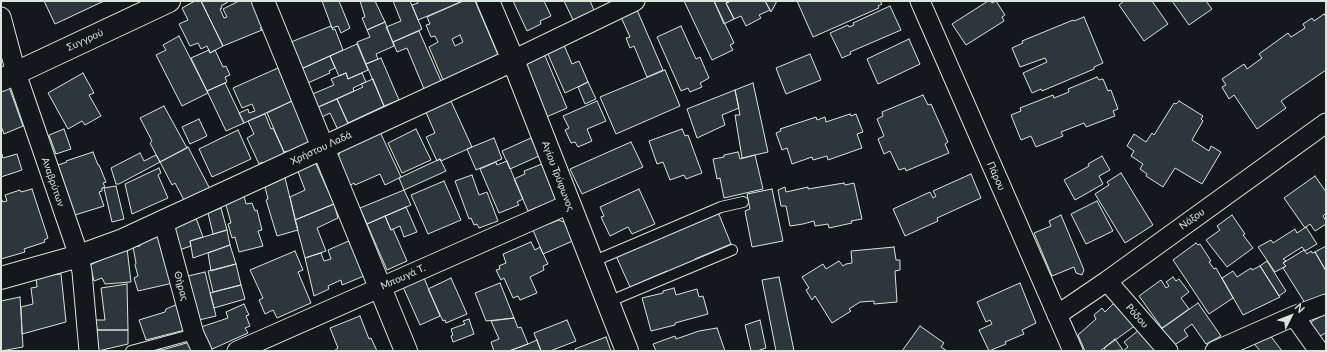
<!DOCTYPE html>
<meta charset="utf-8">
<style>
body{margin:0}
#map{position:relative;width:1327px;height:352px;overflow:hidden;background:#14181c;font-family:Lato,sans-serif}
canvas{display:block}
.frame{position:absolute;inset:0;border:2px solid #d8e6dc;pointer-events:none}
.north{position:absolute;left:1271px;top:296px;width:40px;height:40px;-webkit-text-stroke:3px #14181c;paint-order:stroke;rotate:48deg;font-size:11px;font-weight:700;line-height:16px;text-align:center;color:#d8e6dc}
.north::after{content:'';display:block;margin:auto;width:14px;height:18px;background:#d8e6dc;clip-path:polygon(50% 0,100% 100%,50% 72%,0 100%)}
</style>
<div id="map">
<canvas width="1327" height="352"></canvas>
<div class="frame"></div>
<div class="north">N</div>
</div>
<script>
const c = document.querySelector('canvas').getContext('2d');
c.lineJoin = 'round';
function fill(path, color) { c.fillStyle = color; c.fill(path, 'evenodd'); }
const poly = rows => new Path2D(rows.map(r => 'M' + r).join(''));
function trace(path, color, width, dash) { c.strokeStyle = color; c.lineWidth = width; c.lineCap = dash ? 'butt' : 'round'; c.setLineDash(dash || []); c.stroke(path); }
function drawText(font, color, halo, rows, align = 'center') {
  c.font = font + ' Lato,sans-serif'; c.lineWidth = 3; c.setLineDash([]); c.textBaseline = 'middle'; c.strokeStyle = halo; c.fillStyle = color; for (const [text, x, y, turn = 0] of rows) {
    c.save(); c.translate(x, y); c.rotate((+turn || 0) * Math.PI / 180); c.textAlign = isNaN(turn) ? turn : align; if (halo) c.strokeText(text, 0, 0); c.fillText(text, 0, 0); c.restore();
  }
}
const building = poly([
 [44,1,104,1,55,24,44,1],
 [195,1,201,1,223,46,210,53,207,46,201,49,198,43,190,46,179,24,188,20,182,8,195,1],
 [201,1,228,1,228,2,221,6,222,8,220,9,224,18,227,17,223,9,239,1,251,1,263,27,260,28,262,30,223,46,201,1],
 [322,1,339,1,350,28,341,33,338,26,332,28,322,1],
 [360,1,375,1,385,22,367,30,362,18,365,17,360,1],
 [393,1,410,1,422,29,393,42,386,27,401,21,393,1],
 [417,1,463,1,418,20,412,5,418,3,417,1],
 [463,1,475,1,499,57,443,80,429,47,438,42,435,36,431,37,426,25,430,24,427,17,463,1],
 [460,35,463,42,455,46,452,39,460,35],
 [513,1,544,1,551,16,540,21,541,24,527,31,513,1],
 [564,1,590,1,594,10,573,20,564,1],
 [684,1,714,1,734,43,730,45,733,50,712,60,684,1],
 [714,1,731,1,726,3,734,19,724,24,714,1],
 [731,1,765,1,770,10,759,15,761,18,746,26,741,16,734,19,726,3,731,1],
 [765,1,777,1,771,12,770,10,765,1],
 [797,1,880,1,882,4,878,6,879,8,813,37,797,1],
 [988,1,991,1,992,3,996,1,1005,15,1002,17,1004,21,966,45,952,24,988,1],
 [1124,1,1152,1,1168,24,1144,41,1119,5,1124,1],
 [1172,1,1206,1,1212,9,1189,25,1172,1],
 [890,6,901,30,850,52,851,54,842,58,830,33,848,25,849,27,854,25,853,23,890,6],
 [637,10,663,70,647,77,634,46,630,48,626,38,630,37,621,17,637,10],
 [1324,14,1326,17,1326,70,1281,101,1286,108,1257,129,1234,95,1229,99,1222,87,1226,85,1222,79,1244,64,1247,69,1262,58,1259,54,1288,33,1291,37,1305,28,1303,24,1312,18,1314,21,1324,14],
 [1084,17,1103,63,1094,67,1094,69,1042,91,1041,89,1032,93,1023,73,1047,62,1045,58,1020,67,1012,48,1023,43,1022,41,1073,20,1074,21,1084,17],
 [385,22,394,46,376,54,378,59,366,64,357,42,370,37,367,30,385,22],
 [331,26,333,30,335,29,343,50,301,69,291,42,331,26],
 [681,26,696,59,700,57,709,78,700,83,702,87,690,92,688,88,681,91,657,37,681,26],
 [419,31,441,81,424,89,407,48,397,52,393,42,419,31],
 [179,36,208,93,182,106,156,55,166,50,163,45,179,36],
 [909,39,920,64,878,84,867,59,909,39],
 [357,44,368,70,348,79,346,73,339,76,330,56,357,44],
 [564,45,572,64,579,61,588,82,565,93,547,52,564,45],
 [209,50,210,53,215,50,223,67,226,66,230,75,225,77,227,82,207,91,191,58,209,50],
 [543,51,567,108,544,118,520,61,543,51],
 [810,54,821,80,786,94,776,68,810,54],
 [330,56,335,68,329,71,330,73,308,83,301,69,330,56],
 [381,58,399,100,384,106,366,64,381,58],
 [278,68,292,101,244,123,239,113,248,109,249,113,255,111,252,104,242,108,233,88,278,68],
 [665,70,680,106,616,134,600,97,665,70],
 [83,73,94,93,89,95,101,116,85,125,82,121,68,129,48,93,83,73],
 [346,73,348,79,362,73,366,82,353,88,354,91,316,108,310,95,334,85,331,79,346,73],
 [1097,77,1099,80,1103,79,1108,91,1111,90,1118,109,1113,111,1115,116,1086,127,1084,123,1061,132,1063,136,1036,147,1031,136,1021,140,1011,115,1021,111,1020,108,1053,95,1054,98,1069,92,1068,89,1097,77],
 [373,79,384,106,348,123,337,99,363,87,361,84,373,79],
 [588,82,596,99,585,104,578,87,588,82],
 [225,83,244,123,226,131,207,91,225,83],
 [753,83,768,152,742,158,735,115,740,115,735,90,753,83],
 [9,87,23,126,4,134,1,126,1,90,9,87],
 [735,90,739,108,722,115,725,125,697,138,687,109,735,90],
 [923,95,928,105,931,104,948,142,945,144,949,153,906,171,905,168,899,170,890,151,884,154,878,139,884,136,877,119,883,116,882,112,923,95],
 [337,99,349,126,338,130,330,113,320,118,316,108,337,99],
 [450,99,472,147,441,161,440,159,437,161,426,137,435,133,425,110,450,99],
 [292,101,312,144,289,155,287,151,284,152,267,113,292,101],
 [597,101,606,121,587,129,592,141,578,147,575,142,571,143,565,130,569,128,563,116,597,101],
 [1179,101,1203,116,1201,119,1203,121,1192,140,1209,151,1211,146,1221,152,1202,184,1175,168,1163,187,1146,176,1147,174,1140,169,1143,164,1131,156,1134,151,1127,146,1134,134,1146,142,1152,133,1154,135,1174,103,1176,104,1179,101],
 [164,106,187,148,160,162,150,143,152,141,140,118,164,106],
 [265,114,271,129,273,128,284,152,283,153,284,156,264,166,262,162,259,164,247,138,254,134,248,121,265,114],
 [850,114,851,116,856,114,863,132,857,134,862,148,828,160,827,156,813,160,812,157,792,164,787,148,782,150,776,133,781,131,780,129,816,117,817,120,825,117,826,122,850,114],
 [199,119,207,136,190,144,182,127,199,119],
 [64,129,71,149,56,154,49,135,64,129],
 [416,129,431,160,402,173,388,143,416,129],
 [682,129,685,136,688,135,702,173,686,179,684,175,670,180,663,162,657,164,649,141,682,129],
 [238,130,251,159,212,177,199,149,238,130],
 [380,132,401,177,385,185,380,174,355,185,354,183,349,186,338,158,341,148,380,132],
 [494,138,502,159,476,170,467,149,494,138],
 [531,138,539,156,510,169,502,151,531,138],
 [631,142,643,167,582,194,570,169,631,142],
 [188,147,210,189,185,202,175,183,172,185,160,162,188,147],
 [1,151,3,158,17,154,22,170,1,177,1,151],
 [93,152,98,165,99,165,106,182,103,183,105,187,102,188,102,191,99,192,104,206,75,215,58,165,67,162,66,161,93,152],
 [738,152,740,159,755,155,763,189,724,198,720,178,717,179,713,159,724,157,724,155,738,152],
 [140,153,144,161,156,155,160,162,119,184,116,184,111,168,140,153],
 [1102,156,1110,170,1099,176,1103,184,1075,200,1064,180,1089,166,1088,164,1102,156],
 [440,159,446,171,404,190,399,178,440,159],
 [507,161,523,199,517,202,519,205,499,213,480,169,496,162,497,165,507,161],
 [315,162,334,204,295,220,290,197,305,190,297,169,315,162],
 [542,164,557,199,528,211,514,179,525,174,524,171,542,164],
 [159,168,161,173,158,175,168,198,132,214,125,184,159,168],
 [1121,173,1153,225,1125,243,1095,194,1109,185,1107,182,1121,173],
 [971,174,981,198,937,218,938,221,905,236,893,209,930,192,933,198,936,196,933,191,971,174],
 [472,175,479,195,487,192,498,221,479,228,477,224,474,225,471,218,469,219,455,181,472,175],
 [1315,176,1326,192,1326,213,1323,216,1326,221,1326,224,1315,231,1310,224,1305,228,1284,198,1315,176],
 [285,178,298,230,277,236,266,200,268,199,265,187,285,178],
 [444,181,461,220,428,234,411,195,444,181],
 [844,183,845,185,854,183,862,219,851,221,852,223,829,228,828,224,815,226,814,221,803,224,790,226,786,206,781,206,778,190,785,187,786,192,808,187,808,189,844,183],
 [116,186,124,219,112,222,104,188,116,186],
 [32,189,48,238,44,240,45,242,24,249,25,252,1,259,1,198,3,202,7,201,5,195,20,190,21,192,32,189],
 [639,189,655,224,632,234,628,227,610,236,601,217,604,216,600,207,639,189],
 [772,189,783,241,752,247,745,211,750,209,747,194,772,189],
 [404,190,411,205,367,224,360,208,404,190],
 [244,196,246,204,252,203,255,211,257,210,262,230,258,231,263,246,239,252,235,237,232,238,228,224,231,223,226,205,244,196],
 [1097,201,1113,231,1086,244,1071,214,1097,201],
 [334,204,338,218,317,228,326,251,305,258,295,220,334,204],
 [406,207,417,232,404,237,400,226,391,230,385,216,406,207],
 [221,208,227,230,213,234,208,213,221,208],
 [718,212,731,244,695,259,696,262,668,274,667,271,630,287,616,256,718,212],
 [1061,215,1084,270,1082,275,1076,273,1074,267,1052,276,1034,233,1051,226,1049,221,1061,215],
 [1232,215,1245,234,1243,235,1253,248,1227,267,1206,240,1220,230,1217,226,1232,215],
 [385,216,391,230,393,229,407,261,387,270,367,224,385,216],
 [196,218,203,237,190,241,191,246,179,250,173,228,196,218],
 [559,220,568,224,575,240,543,254,533,230,559,220],
 [1306,227,1317,244,1305,251,1302,247,1283,259,1286,261,1283,263,1286,266,1275,272,1258,247,1271,240,1273,243,1295,229,1297,233,1306,227],
 [227,230,230,245,193,258,190,241,227,230],
 [158,236,173,283,138,291,134,278,138,276,135,265,136,263,133,247,140,246,141,243,158,236],
 [351,240,364,276,342,285,341,280,328,286,329,289,314,296,305,258,321,253,324,261,331,259,328,250,351,240],
 [531,242,535,250,540,247,548,264,543,266,544,270,530,277,537,293,520,300,518,296,513,298,504,278,501,280,496,270,500,269,499,266,506,263,503,254,531,242],
 [1196,243,1198,245,1200,244,1211,261,1209,262,1214,269,1216,268,1233,298,1209,314,1173,260,1196,243],
 [230,245,236,264,211,271,208,253,230,245],
 [1326,246,1326,271,1315,252,1326,246],
 [894,247,896,260,900,260,900,270,895,271,897,302,874,304,874,301,860,302,849,309,851,311,832,323,815,296,812,300,806,290,809,288,802,277,823,264,826,269,839,261,843,266,846,264,852,263,851,251,894,247],
 [127,248,131,282,105,284,102,278,94,281,90,265,127,248],
 [1304,250,1307,254,1311,251,1312,253,1315,252,1326,271,1326,295,1305,303,1283,268,1286,266,1283,263,1304,250],
 [295,251,303,270,298,272,311,303,277,318,273,310,265,314,259,300,263,298,250,270,295,251],
 [1267,261,1286,291,1279,296,1260,266,1267,261],
 [236,264,241,285,213,292,208,271,236,264],
 [1260,266,1280,297,1243,315,1222,278,1233,271,1237,277,1251,268,1252,270,1260,266],
 [205,272,216,316,199,320,188,276,205,272],
 [61,274,66,322,22,334,21,307,33,304,31,288,37,287,36,277,61,274],
 [779,277,794,351,776,351,762,280,779,277],
 [1173,277,1176,281,1179,279,1189,292,1181,298,1189,309,1162,328,1139,296,1161,280,1166,288,1169,286,1166,282,1173,277],
 [424,278,440,316,420,325,403,287,424,278],
 [451,278,467,314,446,323,445,320,443,321,428,289,451,278],
 [500,283,514,318,486,321,475,293,500,283],
 [1020,283,1036,323,1022,330,1024,334,1005,342,1006,344,989,351,979,330,992,324,990,320,986,322,977,302,1020,283],
 [127,284,128,330,97,330,96,320,105,320,101,288,127,284],
 [241,285,245,299,214,308,210,293,241,285],
 [674,288,676,295,697,289,699,297,703,296,708,314,675,323,675,325,651,331,642,298,663,293,663,291,674,288],
 [20,297,23,347,1,351,1,301,20,297],
 [1115,302,1136,325,1100,351,1085,351,1078,335,1096,319,1094,315,1102,308,1105,312,1115,302],
 [1198,303,1221,336,1206,344,1192,324,1184,330,1188,336,1173,346,1160,330,1198,303],
 [178,304,185,330,146,340,139,320,165,312,166,309,178,304],
 [244,304,249,315,246,316,250,326,245,328,248,333,210,350,201,327,228,318,226,312,244,304],
 [1326,314,1326,333,1316,338,1310,329,1312,321,1326,314],
 [360,316,369,339,371,338,377,351,334,351,338,348,330,328,360,316],
 [514,318,518,328,521,327,528,344,509,351,494,351,491,342,499,339,491,321,514,318],
 [469,319,474,334,453,342,451,336,453,335,451,329,465,324,463,321,469,319],
 [567,320,576,341,550,351,541,351,534,333,567,320],
 [760,320,766,348,757,351,751,351,745,325,760,320],
 [920,326,944,343,941,347,947,351,902,351,920,326],
 [717,328,725,351,656,351,653,344,675,336,676,339,699,331,717,328],
 [97,330,128,330,128,344,98,351,97,330],
 [1139,330,1158,351,1123,351,1128,347,1124,342,1139,330],
 [1269,334,1282,351,1260,351,1252,341,1269,334],
 [606,337,611,351,576,351,575,349,606,337],
 [1115,339,1123,350,1106,351,1104,348,1115,339],
 [537,340,541,351,509,351,528,344,537,340],
 [190,342,194,351,153,351,161,349,162,350,190,342]
]);
const service = poly([
 [592,262,721,207,743,202],
 [608,302,732,250],
 [131,351,194,334]
]);
const minor = poly([
 [920,1,1073,351],
 [1,17,16,73,79,256,82,272,89,351],
 [513,60,635,1],
 [163,220,194,334,202,351],
 [1107,281,1168,351],
 [1057,315,1107,281,1326,123],
 [1294,316,1319,351],
 [237,351,569,204],
 [1215,351,1294,316,1326,304]
]);
const tertiary = poly([
 [488,1,513,60]
]);
const secondary = poly([
 [263,1,406,351],
 [1,80,169,1],
 [1,278,79,256,123,240,513,60,627,351]
]);
const streetNames = [
 ["Συγγρού",85,40,-25],
 ["Χρήστου Λαδά",321,148,-25],
 ["Αγίου Τρύφωνος",558,176,69],
 ["Πάρου",996,176,66],
 ["Αναβρύτων",53,182,71],
 ["Νάξου",1192,219,-36],
 ["Μπουγά Τ.",403,277,-24],
 ["Θήρας",181,286,75],
 ["Ρόδου",1137,316,49]
];
fill(building, '#2c363c');
trace(building, '#d8e6dc', 1);
trace(service, '#d8e6dc', 12);
trace(minor, '#d8e6dc', 21);
trace(tertiary, '#d8e6dc', 24);
trace(secondary, '#d8e6dc', 24);
trace(service, '#14181c', 10);
trace(minor, '#14181c', 19);
trace(tertiary, '#14181c', 22);
trace(secondary, '#14181c', 22);
drawText('10px', '#d8e6dc', '#14181c', streetNames);
</script>
